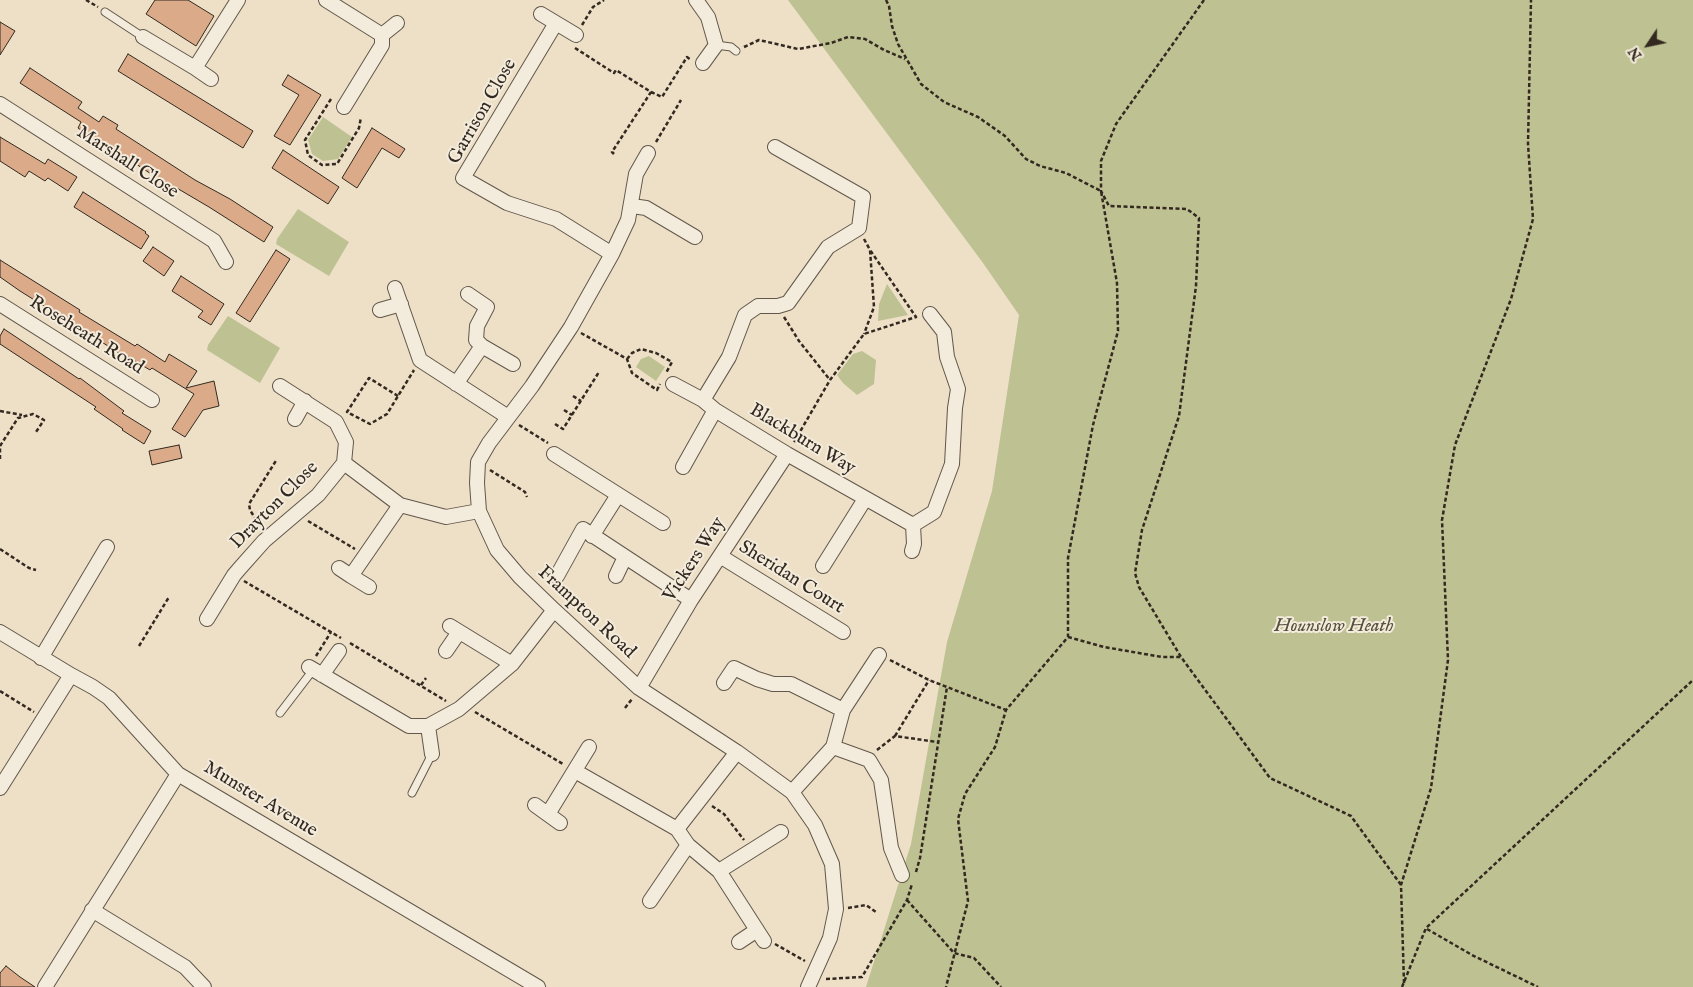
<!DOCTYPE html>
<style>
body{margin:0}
#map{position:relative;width:1693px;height:987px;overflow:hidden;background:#ede0c7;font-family:"IM FELL English",serif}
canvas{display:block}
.north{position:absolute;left:1623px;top:20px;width:50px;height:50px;-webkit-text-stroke:4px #f3ebdb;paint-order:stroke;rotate:236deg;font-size:14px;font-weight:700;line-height:20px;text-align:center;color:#332920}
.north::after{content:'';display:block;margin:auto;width:18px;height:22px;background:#332920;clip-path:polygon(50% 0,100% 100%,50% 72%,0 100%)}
</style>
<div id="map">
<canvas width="1693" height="987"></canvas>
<div class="north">N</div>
</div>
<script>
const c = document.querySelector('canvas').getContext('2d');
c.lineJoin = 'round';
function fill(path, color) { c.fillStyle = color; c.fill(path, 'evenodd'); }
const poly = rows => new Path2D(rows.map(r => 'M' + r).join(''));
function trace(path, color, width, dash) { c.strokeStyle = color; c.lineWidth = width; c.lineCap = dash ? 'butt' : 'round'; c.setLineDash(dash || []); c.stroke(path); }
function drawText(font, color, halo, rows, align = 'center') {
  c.font = font + ' "IM FELL English",serif'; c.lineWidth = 4; c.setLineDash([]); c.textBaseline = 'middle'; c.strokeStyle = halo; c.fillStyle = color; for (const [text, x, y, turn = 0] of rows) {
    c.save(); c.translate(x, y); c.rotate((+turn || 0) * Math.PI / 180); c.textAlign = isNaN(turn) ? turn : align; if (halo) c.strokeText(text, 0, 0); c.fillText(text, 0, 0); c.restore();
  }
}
const green = poly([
 [788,0,1693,0,1693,987,866,987,911,844,947,642,992,491,1019,315,983,263],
 [323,117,352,137,338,159,323,161,312,154,308,140],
 [298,209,349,242,329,276,276,244,277,239],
 [887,284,908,315,878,321,879,304],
 [228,316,280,348,260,383,207,350,208,345],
 [862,351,876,360,874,384,857,395,843,383,837,375,853,354],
 [649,356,665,367,656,381,636,367,641,359]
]);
const building = poly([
 [155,0,188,0,214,16,196,46,146,14,155,0],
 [0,22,15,31,0,55,0,22],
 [128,54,253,131,243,148,118,71,128,54],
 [30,68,82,102,78,108,99,122,103,116,118,125,116,129,195,180,230,199,273,227,264,242,209,207,175,187,174,189,101,141,100,143,78,128,81,122,20,83,30,68],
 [288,75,321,95,290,145,274,136,299,95,282,85,288,75],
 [372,128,405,149,399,158,382,148,357,188,342,178,372,128],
 [0,137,45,164,48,159,77,177,68,191,48,178,45,181,29,171,25,177,0,161,0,137],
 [283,150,339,187,328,204,272,168,283,150],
 [83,192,146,232,145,233,149,236,141,249,74,207,83,192],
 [153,247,174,261,164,276,143,261,153,247],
 [276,250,290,259,250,322,236,313,276,250],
 [0,260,80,310,79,312,135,346,137,344,165,362,169,354,197,371,186,388,214,381,219,406,203,410,185,437,172,429,194,394,152,368,150,370,125,355,124,356,20,291,0,277,0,260],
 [181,276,224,304,211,325,198,317,203,311,172,291,181,276],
 [4,329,79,379,80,378,124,411,122,413,151,431,144,444,122,430,123,429,94,409,96,407,0,344,0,336,4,329],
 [179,445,182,458,152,465,149,451,179,445],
 [6,966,20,977,35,987,0,987,0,973,6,966]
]);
const path = poly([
 [86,0,98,7],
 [886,0,889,6,892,26,898,44,921,84,944,102,978,117,1005,136,1026,159,1040,166,1066,173,1101,191,1117,283,1118,331,1093,425,1068,558,1068,637,1006,710,995,747,965,794,958,819,968,901,946,987],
 [1204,0,1116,124,1101,161,1101,191,1109,206,1187,209,1199,218,1196,286,1179,416,1142,530,1135,573,1139,587,1181,657,1270,778,1351,816,1401,885],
 [582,25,593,7,604,0],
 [744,47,759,40,798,49,831,43,848,37,865,39,884,50,905,59],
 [575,48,614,73,616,70,651,92,612,152,614,154],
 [651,92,662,97,687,57,691,60],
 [331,99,305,140,308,155,322,165,337,164,359,128,361,117],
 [656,142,681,100],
 [864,239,870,250,874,307,864,334],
 [784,317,799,341,830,380],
 [581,333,627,359,632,373,657,390,660,384],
 [627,359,632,353,641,349,656,353,672,362,666,373],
 [398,396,369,378,347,412,370,424,387,414,398,396,414,370],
 [573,396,581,401],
 [564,410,572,415],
 [0,411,22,415],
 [555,424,563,429,599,372],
 [519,425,548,443],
 [794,442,830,380,864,334,916,317,870,250],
 [0,459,0,446,18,418,33,414,44,420,36,432],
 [490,470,525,492,527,497],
 [308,521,355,549],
 [260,526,250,510,249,504,277,459],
 [0,549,29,568,36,570],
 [244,581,341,638],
 [1068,637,1104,647,1162,657,1181,657],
 [350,643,446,701],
 [139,646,169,597],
 [316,656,331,632],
 [890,660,929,680,1006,710],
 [421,685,426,678],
 [0,691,34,712],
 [625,708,632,699],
 [475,712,563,764],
 [895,736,929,680],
 [877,750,895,736,937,742],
 [712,806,724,814,744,840],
 [916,872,920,858,947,687],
 [907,900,954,953,974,958,1001,987],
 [848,908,866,905,876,912],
 [1427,929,1472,955,1538,987],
 [775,944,805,961],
 [826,979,862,977,907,900,912,884],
 [1404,983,1401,885,1431,788,1448,660,1442,520,1455,445,1511,299,1533,219,1528,144,1531,0],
 [1402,987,1426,928,1693,680]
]);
const service = poly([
 [105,12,143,37],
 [716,45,731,47,736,51],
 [280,713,313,670],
 [412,793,432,754]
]);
const minor = poly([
 [326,0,382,35,382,45,344,107],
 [696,0,708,17,716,45,703,63],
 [541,14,576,35],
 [556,23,463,178,507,203,556,219,612,254],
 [382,35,397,23],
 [143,37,195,68,238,0],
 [195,68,211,79],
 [0,104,214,241,226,262],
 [648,153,636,174,628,220,612,254,571,327,532,386,489,443,478,462,477,483,479,511,497,550,520,577,554,610,639,688,737,752,792,792,815,825,832,864,836,909,830,938,808,987],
 [632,206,646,208,695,237],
 [395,288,420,360,508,417],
 [468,294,487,307,477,326,476,340,482,346,513,364],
 [0,304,152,400],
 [380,310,401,304],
 [456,384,482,346],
 [673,384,703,400,715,410,787,454,913,525,914,544,912,551],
 [703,400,729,357,745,315,758,306,778,306,788,303,828,247,859,228,863,197,775,147],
 [295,419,305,401],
 [554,454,663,523],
 [344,463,400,505,446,517,479,511],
 [683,467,715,410],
 [913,525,934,512,952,464,955,408,958,389,947,357,944,332,930,314],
 [592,536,618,495],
 [720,556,843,632],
 [823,566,865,499],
 [339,568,351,576],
 [557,576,583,529,691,600],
 [616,576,625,557],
 [369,587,351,576,400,505],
 [207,619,234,575,240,568,264,541,318,495,344,463,346,442,336,422,280,386],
 [450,626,512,664],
 [0,632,71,675,0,788],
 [446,651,459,632],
 [41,658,107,547],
 [309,667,409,726,428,726,459,709,512,664,554,610],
 [71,675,93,687,109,698,178,774],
 [322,675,339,651],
 [724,683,734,668,757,679,773,684,791,684,843,710],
 [639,688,691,600,787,454],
 [428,726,432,754],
 [833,747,869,760,881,780,891,848,902,875],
 [737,752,677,829,688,845,719,871,764,941],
 [575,771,677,829],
 [792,792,833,747,843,710,879,655],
 [535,805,560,823],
 [548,814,589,747],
 [719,871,781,832],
 [650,901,688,845],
 [92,910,185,967,204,987],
 [739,942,757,930],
 [45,987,178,774,538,987]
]);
const streetNames = [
 ["Garrison Close",483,112,-60],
 ["Marshall Close",127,163,33],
 ["Roseheath Road",86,336,32],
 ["Blackburn Way",802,440,31],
 ["Drayton Close",275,506,-45],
 ["Vickers Way",695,560,-57],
 ["Sheridan Court",791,578,32],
 ["Frampton Road",586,613,43],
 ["Munster Avenue",260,800,31]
];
const parkNames = [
 ["Hounslow Heath",1334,627]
];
fill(green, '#bec192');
fill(building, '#dbab89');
trace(building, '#332920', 1);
trace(service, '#62574a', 9);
trace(minor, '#62574a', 16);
trace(path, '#332920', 2.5, [4, 2.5]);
trace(service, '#f3ebdb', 7);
trace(minor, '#f3ebdb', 14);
drawText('19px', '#332920', '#f3ebdb', streetNames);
drawText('italic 19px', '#564f3c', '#f3ebdb', parkNames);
</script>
